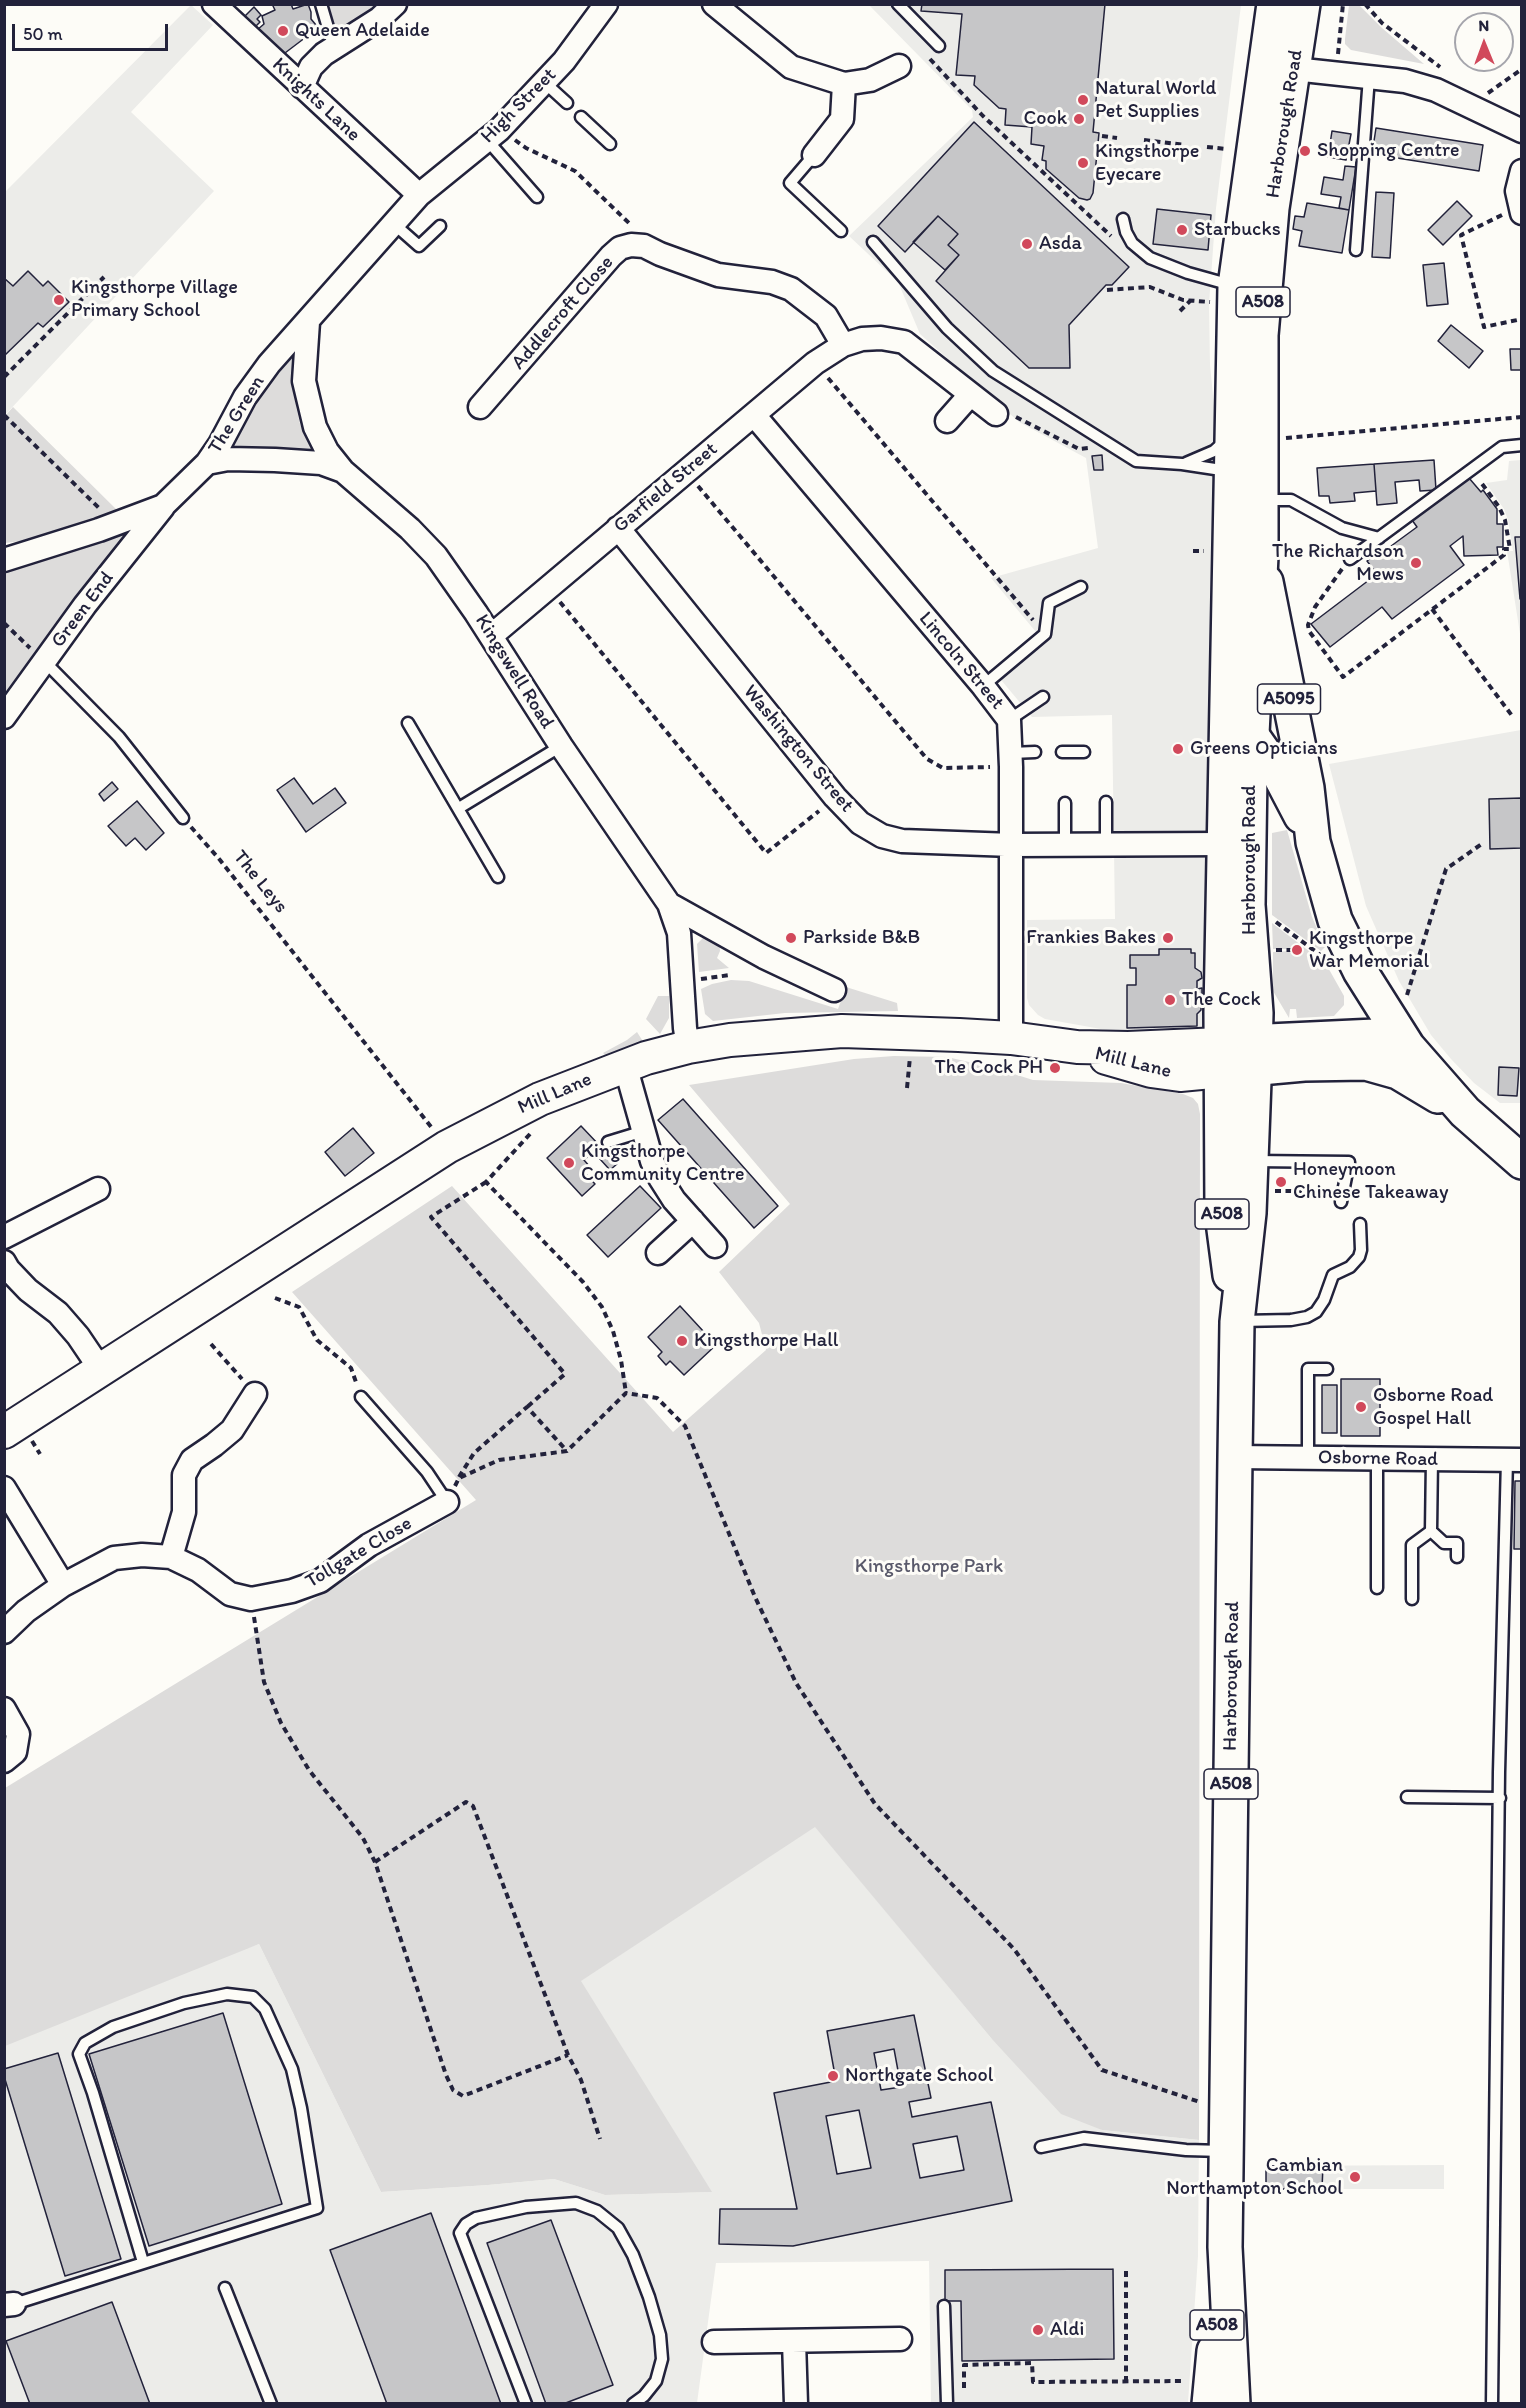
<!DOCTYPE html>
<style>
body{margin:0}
#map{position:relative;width:1526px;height:2408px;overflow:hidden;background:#fdfcf7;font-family:Itim,sans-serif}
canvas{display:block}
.frame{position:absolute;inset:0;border:6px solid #22223b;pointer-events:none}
.north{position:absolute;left:1454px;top:12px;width:60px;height:60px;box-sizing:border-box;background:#fdfcf7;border:2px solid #a5a5ac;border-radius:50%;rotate:359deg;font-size:16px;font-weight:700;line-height:24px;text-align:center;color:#22223b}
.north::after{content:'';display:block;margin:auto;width:21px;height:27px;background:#d1495b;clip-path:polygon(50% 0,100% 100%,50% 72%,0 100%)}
.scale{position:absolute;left:12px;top:24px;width:156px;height:27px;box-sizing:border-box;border:3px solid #22223b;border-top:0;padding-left:8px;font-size:18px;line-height:21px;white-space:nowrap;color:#22223b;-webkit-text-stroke:4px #fdfcf7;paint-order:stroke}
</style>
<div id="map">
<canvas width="1526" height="2408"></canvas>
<div class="frame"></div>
<div class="north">N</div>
<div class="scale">50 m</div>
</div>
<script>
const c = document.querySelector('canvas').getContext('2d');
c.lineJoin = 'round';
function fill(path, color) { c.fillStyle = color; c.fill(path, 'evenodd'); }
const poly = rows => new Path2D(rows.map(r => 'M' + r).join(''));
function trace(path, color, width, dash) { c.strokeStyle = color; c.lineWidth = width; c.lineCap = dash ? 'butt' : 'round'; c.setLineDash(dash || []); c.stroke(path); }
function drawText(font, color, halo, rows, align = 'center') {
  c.font = font + ' Itim,sans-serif'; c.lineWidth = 6; c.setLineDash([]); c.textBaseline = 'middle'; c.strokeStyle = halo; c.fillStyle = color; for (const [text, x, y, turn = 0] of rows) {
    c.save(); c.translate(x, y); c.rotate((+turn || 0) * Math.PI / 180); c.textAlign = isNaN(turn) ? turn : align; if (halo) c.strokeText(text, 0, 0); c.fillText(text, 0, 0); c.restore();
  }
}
const built = poly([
 [191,5,213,25,131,112,214,191,5,415,5,192],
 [869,5,1241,5,1216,208,1209,304,1210,365,1215,416,1219,582,1205,1028,1199,1032,1129,1034,1045,1019,1038,1015,1029,1005,1027,998,1027,920,1115,919,1112,715,1032,717,992,669,1036,632,991,578,1098,548,1086,458,1019,422,920,334,898,282,849,236,973,117,972,110],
 [1521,460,1521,640,1507,551,1513,551,1508,520,1504,509,1486,483,1507,480,1509,461],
 [1521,730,1521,1103,1500,1103,1474,1083,1451,1059,1431,1035,1399,981,1366,906,1329,764],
 [815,1826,991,2038,1102,2130,1199,2140,1198,2256,1188,2403,931,2403,929,2261,716,2263,697,2403,5,2403,4,2033,259,1944,381,2192,488,2185,554,2179,605,2195,711,2192,580,1981],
 [1444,2165,1444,2189,1266,2189,1266,2166]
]);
const green = poly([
 [328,5,382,5,359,20,336,31],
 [1349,5,1359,5,1382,28,1424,64,1351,50,1345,44,1345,39],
 [294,353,296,406,300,424,313,452,234,446,233,440,261,388],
 [13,407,118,511,109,517,39,539,5,543,5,416],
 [123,533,125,537,124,542,5,695,5,573,73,551,107,536],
 [1287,830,1312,917,1325,947,1321,951,1272,915,1272,833],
 [1272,923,1326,964,1344,996,1344,1005,1334,1016,1297,1018,1296,1009,1290,1009,1289,1018,1273,991,1273,952,1292,951,1292,949,1273,949],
 [705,936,719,941,720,951,717,958,729,968,699,972,697,944],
 [731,980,749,981,838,1009,846,987,897,1003,898,1011,785,1013,713,1021,705,1014,701,989,712,984],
 [658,996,669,996,669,1018,660,1034,646,1019],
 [637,1032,644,1043,606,1056,603,1053,627,1040],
 [894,1056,947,1057,995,1068,1033,1080,1121,1083,1183,1094,1193,1098,1198,1104,1200,1114,1199,2140,1102,2130,1061,2114,991,2038,815,1827,581,1981,712,2192,605,2195,554,2179,488,2185,381,2192,259,1944,5,2046,5,1788,476,1500,292,1292,452,1186,673,1432,766,1350,759,1323,719,1272,790,1204,689,1085,854,1059]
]);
const building = poly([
 [272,4,291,4,293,9,308,4,311,12,311,19,316,25,308,32,310,34,281,56,257,30,264,24,262,16,275,10,272,4],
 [922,4,1105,4,1093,132,1099,133,1093,193,1090,199,1087,200,1079,198,1046,169,1046,161,1042,160,1044,146,1031,144,1032,127,1005,125,1006,109,999,108,974,85,975,76,956,75,962,14,921,11,922,4],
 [254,7,261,15,257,19,260,22,254,28,244,17,254,7],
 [974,122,1129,267,1112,285,1106,285,1069,325,1070,368,1029,368,936,281,959,255,948,245,958,234,938,216,905,252,878,226,974,122],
 [1376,128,1483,145,1479,171,1372,154,1376,128],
 [1332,131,1351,134,1346,160,1328,157,1332,131],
 [1345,166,1356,167,1349,210,1339,208,1341,197,1321,194,1324,177,1343,180,1345,166],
 [1376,192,1394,193,1390,258,1372,257,1376,192],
 [1457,201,1472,216,1443,245,1428,230,1457,201],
 [1307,203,1349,210,1342,253,1299,246,1302,231,1293,229,1295,216,1304,217,1307,203],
 [1157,209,1211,215,1208,250,1153,244,1157,209],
 [938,216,958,234,948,245,959,255,945,270,913,242,938,216],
 [1444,263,1448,304,1427,306,1423,265,1444,263],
 [28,271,43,286,48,281,69,302,43,327,38,323,4,356,4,278,13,286,28,271],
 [1451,325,1483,351,1469,368,1438,341,1451,325],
 [1510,349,1522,349,1522,370,1511,370,1510,349],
 [1102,455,1103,470,1094,470,1092,456,1102,455],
 [1434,460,1436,490,1420,491,1419,480,1395,482,1397,503,1377,505,1374,464,1434,460],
 [1374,464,1376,491,1354,493,1355,501,1330,503,1329,496,1319,496,1317,468,1374,464],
 [1469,478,1481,492,1483,490,1497,509,1497,524,1503,524,1503,547,1497,547,1498,555,1464,556,1463,536,1450,546,1464,565,1392,619,1382,607,1330,647,1311,624,1377,574,1367,561,1385,547,1387,549,1417,527,1412,520,1469,478],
 [1515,537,1522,537,1522,599,1520,599,1515,537],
 [294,778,313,804,335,788,346,803,306,832,277,790,294,778],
 [112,782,118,789,104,801,99,794,112,782],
 [1522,798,1522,848,1490,849,1489,799,1522,798],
 [137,801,164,833,146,850,135,838,126,846,108,826,137,801],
 [1159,949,1191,949,1191,953,1195,953,1195,968,1201,972,1202,978,1197,981,1197,989,1202,988,1202,1000,1197,1000,1201,1005,1201,1010,1197,1014,1197,1026,1127,1028,1127,985,1136,985,1136,968,1130,968,1130,955,1159,955,1159,949],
 [1499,1067,1519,1068,1517,1096,1498,1095,1499,1067],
 [683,1099,778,1206,754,1228,658,1120,683,1099],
 [581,1126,600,1146,584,1160,590,1167,584,1172,595,1184,582,1196,547,1158,581,1126],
 [353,1128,374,1153,345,1176,325,1152,353,1128],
 [605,1151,617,1164,610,1170,599,1158,605,1151],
 [640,1186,661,1208,608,1257,587,1235,640,1186],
 [680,1306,716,1345,684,1375,670,1361,666,1365,658,1356,662,1352,648,1337,680,1306],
 [1341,1379,1380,1379,1380,1436,1341,1436,1341,1379],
 [1322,1385,1337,1385,1337,1433,1322,1433,1322,1385],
 [1515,1481,1522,1481,1522,1549,1514,1549,1515,1481],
 [223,2013,282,2204,149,2246,89,2054,223,2013],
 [914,2015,931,2098,909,2102,912,2117,991,2102,1012,2201,793,2246,719,2244,720,2209,797,2209,774,2093,836,2081,827,2031,914,2015],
 [894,2049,901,2087,881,2090,874,2053,894,2049],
 [859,2110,871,2168,837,2174,826,2116,859,2110],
 [957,2136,964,2170,920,2178,913,2144,957,2136],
 [58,2053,121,2259,65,2276,4,2076,4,2069,58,2053],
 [1323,2165,1322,2189,1266,2189,1266,2166,1323,2165],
 [431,2213,501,2404,387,2404,330,2250,431,2213],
 [551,2220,613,2385,563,2404,546,2404,487,2243,551,2220],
 [1113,2269,1114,2359,962,2361,961,2301,945,2301,945,2270,1113,2269],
 [112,2302,150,2404,30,2404,6,2341,112,2302]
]);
const path = poly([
 [1365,4,1382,23,1440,67],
 [1338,54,1343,4],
 [930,59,983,116,1111,236],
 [1488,93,1522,69],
 [1102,136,1117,138],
 [515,140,526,148,575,171,631,225],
 [1144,140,1185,145],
 [1207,147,1227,149],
 [1502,215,1461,235,1484,327,1522,319],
 [1107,290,1150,287,1183,300,1210,302],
 [1180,311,1190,301],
 [4,377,104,277],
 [828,378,1033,620],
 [4,415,100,509],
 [1016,417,1079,449,1088,448],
 [1286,438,1522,417],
 [698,486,927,759,943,768,990,767],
 [1193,551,1204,551],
 [1342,569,1315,607,1308,625,1309,631,1343,677,1504,555,1504,549,1510,549,1505,520,1499,507,1480,481],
 [560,602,766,853,819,811],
 [1432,609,1513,717],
 [4,623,30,648],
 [191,827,220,860,432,1128],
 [1276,922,1323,957],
 [1276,950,1292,950],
 [701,979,730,975],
 [1407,995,1446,869,1483,843],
 [907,1088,910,1057],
 [530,1134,486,1182,583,1282,602,1307,613,1331,621,1360,626,1393],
 [486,1182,431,1217,565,1374,527,1407],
 [1275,1191,1322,1191],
 [275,1298,299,1307,317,1340,351,1368,357,1385],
 [211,1344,242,1379],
 [32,1441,40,1454],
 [459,1477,474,1453,527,1407,566,1450],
 [455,1486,459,1478,499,1460,567,1451,626,1393,657,1398,685,1426,755,1597,796,1683,875,1804,1014,1949,1102,2070,1200,2102],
 [254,1617,264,1682,281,1723,309,1770,363,1838,375,1862,446,2075,453,2090,463,2096,568,2055],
 [375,1862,466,1802,473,1806,568,2055,581,2080,600,2139],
 [1126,2382,1126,2267],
 [964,2388,964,2365,1032,2363,1033,2382,1185,2381]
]);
const lane = poly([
 [321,4,334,48],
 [898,4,939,46],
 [544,82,567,103],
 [581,117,610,144],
 [487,140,537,197],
 [814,155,790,183,841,231],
 [1123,219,1126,232,1132,243,1150,258,1188,273,1231,285],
 [394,224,419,246,440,226],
 [873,242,947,328,993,371,1136,461,1182,464,1228,471],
 [1356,250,1369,77],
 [1186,463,1214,451,1224,442],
 [1264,500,1291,500,1342,528,1379,538],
 [1350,559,1502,447,1522,445],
 [45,662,119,737,183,818],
 [983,686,1045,634,1049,603,1081,587],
 [1009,720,1043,697],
 [408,723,498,877],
 [1062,752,1084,752],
 [1011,753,1035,752],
 [459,808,561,746],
 [1065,844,1065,803],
 [1106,844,1106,802],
 [608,1142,644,1131],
 [1253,1161,1349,1162,1341,1202],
 [1240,1321,1291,1320,1307,1317,1316,1312,1324,1300,1333,1275,1350,1267,1359,1257,1361,1250,1360,1224],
 [361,1397,427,1472,447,1502],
 [1308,1458,1308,1369,1327,1369],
 [1431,1531,1444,1543,1457,1543,1457,1557],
 [1377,1588,1377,1459],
 [1412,1599,1412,1545,1431,1531,1432,1459],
 [1407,1797,1500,1798],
 [1041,2147,1084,2138,1186,2150,1223,2151],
 [225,2288,271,2404],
 [14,2304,317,2208,301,2108,292,2069,265,2009,253,1997,227,1994,184,2003,113,2027,85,2043,79,2054,93,2093,143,2262],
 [944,2306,947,2404],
 [526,2404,460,2233,466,2224,476,2218,526,2207,576,2203,597,2211,618,2228,633,2255,649,2297,660,2335,662,2359,656,2381,644,2396,633,2404],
 [1492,2404,1499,1772,1507,1460]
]);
const street = poly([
 [214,4,419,195],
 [714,4,791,67,844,84],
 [1294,69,1405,81,1436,90,1522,131],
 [302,87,311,67,324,54,379,19,395,4],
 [814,155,842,119,844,84,870,80,899,66],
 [1522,171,1517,191,1522,213],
 [308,322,304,381,315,427,327,451,343,471,410,529,436,556,476,613,561,746,669,904,679,933,685,1028,688,1047],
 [480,407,611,256,620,248,631,245,644,246,660,254,718,275,772,282,791,289,826,316,843,345],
 [754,415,983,686,1009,720,1011,767,1011,1038],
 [947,421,970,395],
 [207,463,228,459,275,460,321,463,343,471],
 [618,528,835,797,860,823,882,836,902,841,1012,845,1224,844],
 [4,560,99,530,163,506,207,463,220,444,245,397,269,364,419,195,499,130,564,61,606,4],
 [491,636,815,363,843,345,862,339,881,338,904,342,996,414],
 [4,717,85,605,163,507],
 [669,904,764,957,834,990],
 [625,1065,652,1161,660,1178,674,1200,715,1246],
 [4,1237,98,1189],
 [658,1253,693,1221],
 [4,1262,8,1269,28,1290,58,1313,78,1336,101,1370],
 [1235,1457,1522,1460],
 [4,1488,63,1585],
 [171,1557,184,1512,184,1475,192,1460,214,1445,232,1430,255,1394],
 [4,1632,26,1611,63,1585,114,1558,142,1555,171,1557,198,1570,230,1594,251,1599,292,1591,320,1581,369,1545,447,1502],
 [4,1709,18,1734,15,1752,4,1761],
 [4,2305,14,2304],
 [794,2341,796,2404],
 [714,2342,900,2339]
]);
const secondary = poly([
 [1106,1058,1151,1071,1180,1075,1222,1071,1227,1067,1236,1052,1243,962],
 [4,1432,447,1147,540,1099,646,1058,688,1047,730,1040,842,1031,959,1035,1011,1038,1077,1047,1128,1048,1221,1044]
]);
const primary = poly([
 [1266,582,1307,788,1313,842,1335,920,1360,971,1408,1047,1465,1112,1522,1162],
 [1241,720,1279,774,1301,816],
 [1226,1043,1375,1036,1389,1037,1408,1047],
 [1227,1071,1304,1064,1366,1063,1398,1072,1438,1096]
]);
const highway = poly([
 [1230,1275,1222,1214,1221,1012,1235,286,1274,4],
 [1209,2404,1214,2351],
 [1233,2404,1225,2247,1235,1457,1237,1322,1249,1213,1255,1054,1256,1013,1248,905,1250,773,1261,556,1261,335,1272,208,1303,4]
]);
const markers = [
 [283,31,6,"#d1495b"],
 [1083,100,6,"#d1495b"],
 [1079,119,6,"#d1495b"],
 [1305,151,6,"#d1495b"],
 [1083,163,6,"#d1495b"],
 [1182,230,6,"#d1495b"],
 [1027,244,6,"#d1495b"],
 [59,300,6,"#d1495b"],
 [1416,563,6,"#d1495b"],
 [1178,749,6,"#d1495b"],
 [791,938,6,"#d1495b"],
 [1168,938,6,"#d1495b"],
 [1297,950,6,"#d1495b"],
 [1170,1000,6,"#d1495b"],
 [1055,1068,6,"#d1495b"],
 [569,1163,6,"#d1495b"],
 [1281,1182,6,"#d1495b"],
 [682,1341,6,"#d1495b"],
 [1361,1407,6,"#d1495b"],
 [833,2076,6,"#d1495b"],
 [1355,2177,6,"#d1495b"],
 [1038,2330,6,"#d1495b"]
];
const shields = [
 [1263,302,54],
 [1289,699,63],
 [1222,1214,54],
 [1231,1784,54],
 [1217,2325,54]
];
const shieldNames = [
 ["A508",1263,302],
 ["A5095",1289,699],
 ["A508",1222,1214],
 ["A508",1231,1784],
 ["A508",1217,2325]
];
const poiNames = [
 ["Queen Adelaide",295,31],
 ["Natural World",1095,89],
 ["Pet Supplies",1095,112],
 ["Cook",1067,119,"right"],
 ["Shopping Centre",1317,151],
 ["Kingsthorpe",1095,152],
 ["Eyecare",1095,175],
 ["Starbucks",1194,230],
 ["Asda",1039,244],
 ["Kingsthorpe Village",71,288],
 ["Primary School",71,311],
 ["The Richardson",1404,552,"right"],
 ["Mews",1404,575,"right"],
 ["Greens Opticians",1190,749],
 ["Parkside B&B",803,938],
 ["Frankies Bakes",1156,938,"right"],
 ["Kingsthorpe",1309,939],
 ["War Memorial",1309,962],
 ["The Cock",1182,1000],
 ["The Cock PH",1043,1068,"right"],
 ["Kingsthorpe",581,1152],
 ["Community Centre",581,1175],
 ["Honeymoon",1293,1170],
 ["Chinese Takeaway",1293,1193],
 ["Kingsthorpe Hall",694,1341],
 ["Osborne Road",1373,1396],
 ["Gospel Hall",1373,1419],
 ["Northgate School",845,2076],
 ["Cambian",1343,2166,"right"],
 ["Northampton School",1343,2189,"right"],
 ["Aldi",1050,2330]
];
const streetNames = [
 ["Knights Lane",316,100,43],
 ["High Street",519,106,-45],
 ["Harborough Road",1285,124,-81],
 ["Addlecroft Close",563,313,-49],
 ["The Green",237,415,-58],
 ["Garfield Street",666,488,-40],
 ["Green End",83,610,-53],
 ["Lincoln Street",961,661,50],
 ["Kingswell Road",514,672,58],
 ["Washington Street",798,749,50],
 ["Harborough Road",1250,860,-90],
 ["The Leys",260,882,51],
 ["Mill Lane",1133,1063,14],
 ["Mill Lane",555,1094,-23],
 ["Osborne Road",1378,1459,1],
 ["Tollgate Close",359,1553,-31],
 ["Harborough Road",1232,1676,-89]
];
const parkNames = [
 ["Kingsthorpe Park",929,1567]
];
fill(built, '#ecece9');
fill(green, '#dddcdb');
fill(building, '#c6c6c8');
trace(building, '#22223b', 1.5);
trace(lane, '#22223b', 15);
trace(street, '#22223b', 27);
trace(secondary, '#22223b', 36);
trace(primary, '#22223b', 38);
trace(highway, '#22223b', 38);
trace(path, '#22223b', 4, [6, 4.5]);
trace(lane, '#fdfcf7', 10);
trace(street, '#fdfcf7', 22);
trace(secondary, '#fdfcf7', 32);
trace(primary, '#fdfcf7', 33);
trace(highway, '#fdfcf7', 33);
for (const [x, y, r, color] of markers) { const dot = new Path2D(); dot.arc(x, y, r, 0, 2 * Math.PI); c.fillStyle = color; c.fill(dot); trace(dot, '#fdfcf7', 2); }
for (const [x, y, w] of shields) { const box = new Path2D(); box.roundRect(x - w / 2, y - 15, w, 30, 4.5); c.fillStyle = '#fdfcf7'; c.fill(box); trace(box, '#22223b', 1.5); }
drawText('bold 18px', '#22223b', null, shieldNames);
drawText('20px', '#22223b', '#fdfcf7', poiNames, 'left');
drawText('20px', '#22223b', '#fdfcf7', streetNames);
drawText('20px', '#5a5a6b', '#fdfcf7', parkNames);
</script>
